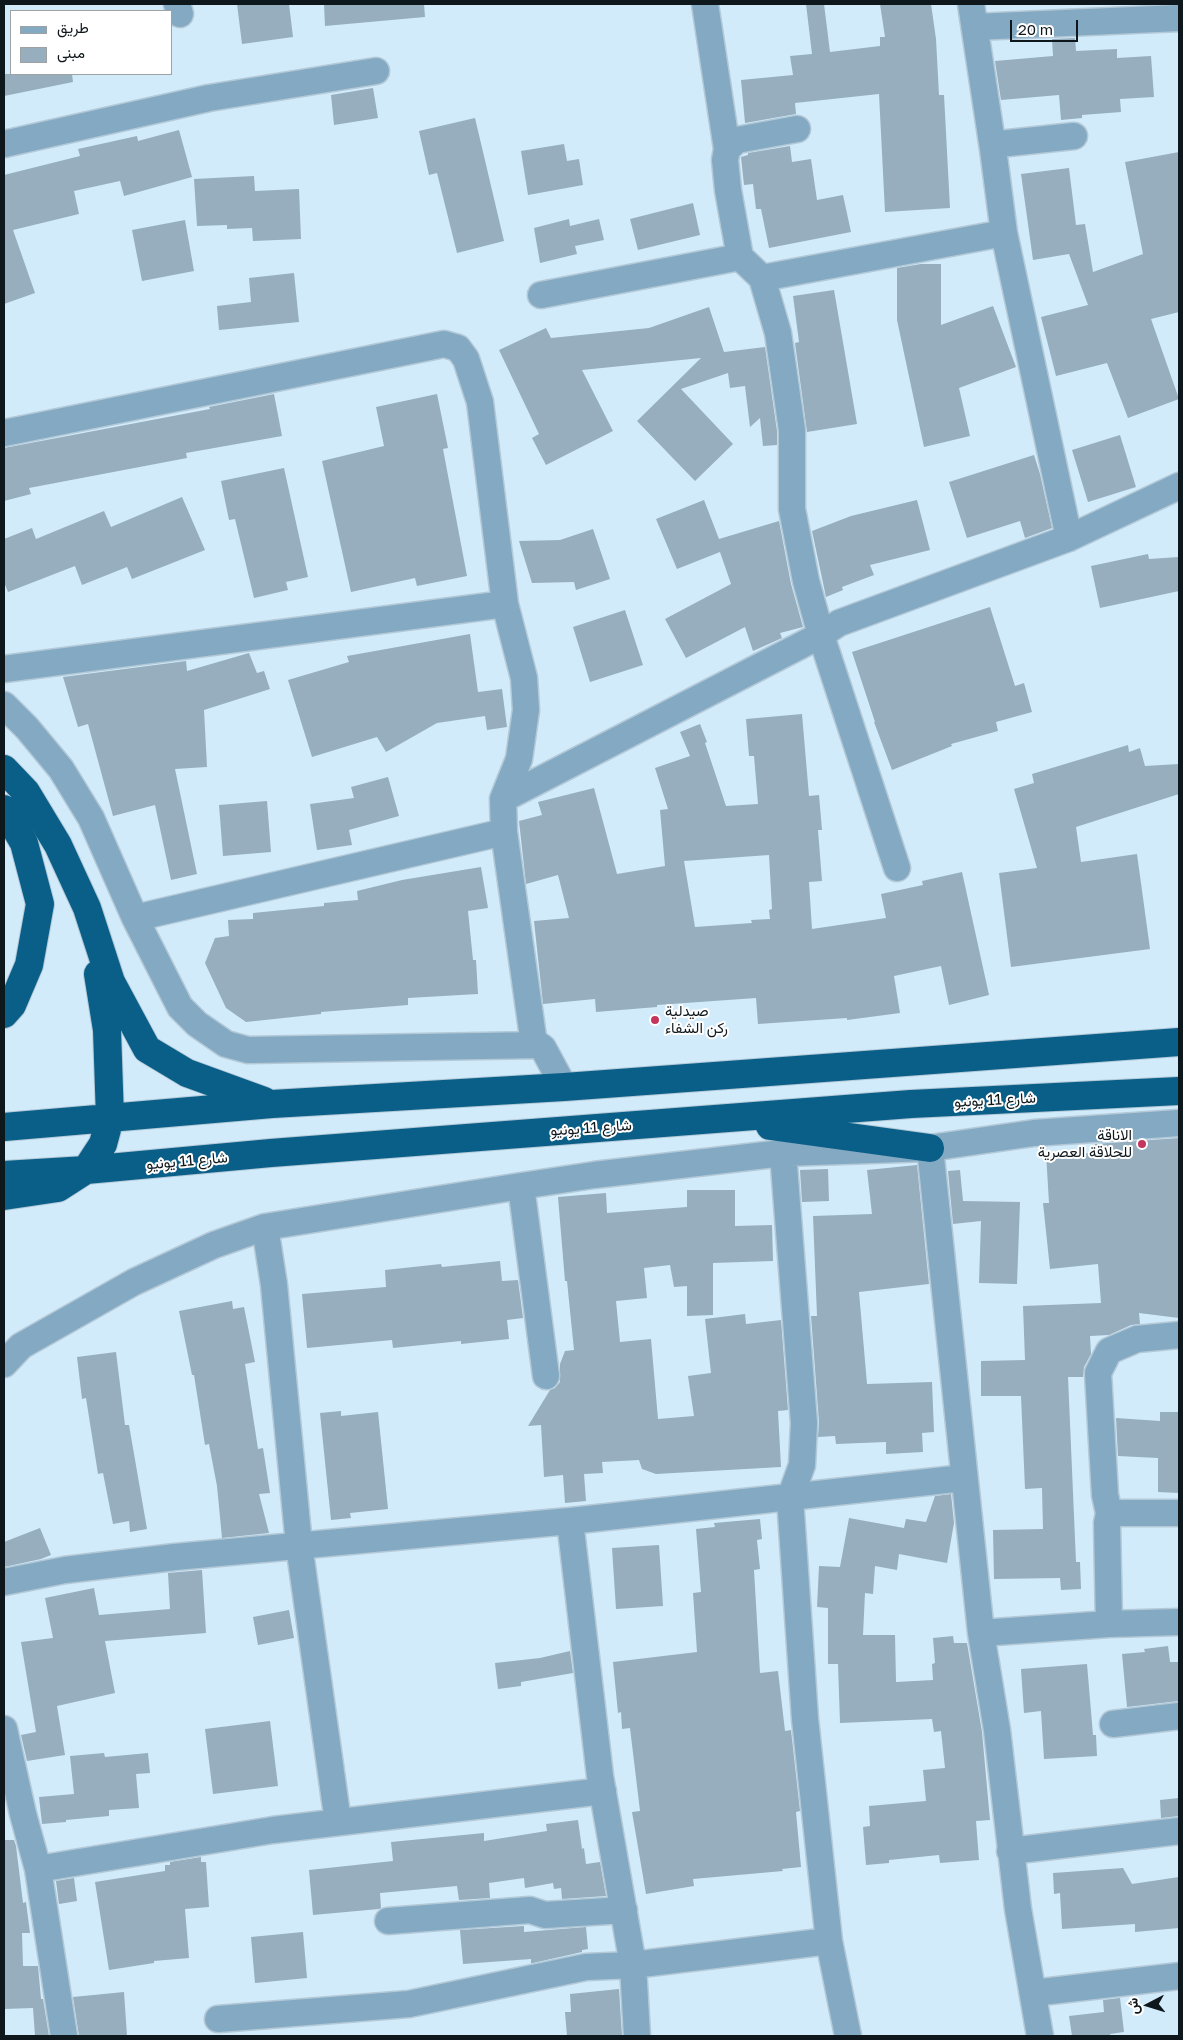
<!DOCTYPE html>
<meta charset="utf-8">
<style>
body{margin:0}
#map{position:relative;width:1183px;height:2040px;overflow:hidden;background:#d2ebfb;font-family:"Golos Text",Vazirmatn,sans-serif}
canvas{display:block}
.frame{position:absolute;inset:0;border:5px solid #0e171c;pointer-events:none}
.legend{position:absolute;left:10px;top:10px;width:162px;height:65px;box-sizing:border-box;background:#fff;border:1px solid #9fa2a4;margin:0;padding:6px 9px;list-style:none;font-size:15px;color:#0e171c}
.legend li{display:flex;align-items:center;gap:10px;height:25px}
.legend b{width:25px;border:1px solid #9fa2a4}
.north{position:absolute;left:1123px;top:1980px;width:50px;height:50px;-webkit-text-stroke:4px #fff;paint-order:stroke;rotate:265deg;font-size:14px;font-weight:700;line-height:20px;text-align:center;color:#0e171c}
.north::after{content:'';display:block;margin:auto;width:18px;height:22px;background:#0e171c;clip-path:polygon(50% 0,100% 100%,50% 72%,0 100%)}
.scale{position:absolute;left:1010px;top:20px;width:68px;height:22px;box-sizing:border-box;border:2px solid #0e171c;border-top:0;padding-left:6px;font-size:15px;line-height:18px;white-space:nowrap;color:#0e171c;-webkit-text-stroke:4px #fff;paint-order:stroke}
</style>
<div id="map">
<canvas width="1183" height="2040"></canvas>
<div class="frame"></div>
<ul class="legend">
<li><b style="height:6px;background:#84a9c2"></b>طريق</li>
<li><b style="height:14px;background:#96aebd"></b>مبنى</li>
</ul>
<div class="north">ش</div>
<div class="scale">20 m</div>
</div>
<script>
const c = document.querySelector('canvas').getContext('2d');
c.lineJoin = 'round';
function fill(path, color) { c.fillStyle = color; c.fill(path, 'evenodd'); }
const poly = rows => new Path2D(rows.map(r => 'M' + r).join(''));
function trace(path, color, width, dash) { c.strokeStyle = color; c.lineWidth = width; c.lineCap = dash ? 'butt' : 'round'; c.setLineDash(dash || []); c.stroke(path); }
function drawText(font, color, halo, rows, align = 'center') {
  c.font = font + ' "Golos Text",Vazirmatn,sans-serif'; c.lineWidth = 4; c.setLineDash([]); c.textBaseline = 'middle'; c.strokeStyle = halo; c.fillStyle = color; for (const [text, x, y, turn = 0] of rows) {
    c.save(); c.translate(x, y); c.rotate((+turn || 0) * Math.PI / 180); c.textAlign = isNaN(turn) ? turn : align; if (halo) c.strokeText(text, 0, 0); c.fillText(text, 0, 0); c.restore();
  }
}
const building = poly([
 [237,4,289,4,293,37,242,44],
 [324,4,424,4,425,17,325,26],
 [806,4,824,4,830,52,880,46,880,37,885,37,880,4,931,4,936,39,939,95,944,95,950,208,885,212,879,94,795,103,796,114,745,123,741,80,793,75,790,56,812,54],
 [1075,38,1076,51,1117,49,1117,58,1151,56,1154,97,1120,99,1121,112,1082,115,1082,118,1061,120,1059,95,1001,100,995,61,1053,56,1052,39],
 [4,74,72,74,73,82,4,96],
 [373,88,378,118,334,125,331,95],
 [475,118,504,241,457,253,437,173,429,175,419,131],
 [179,130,192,177,124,196,120,181,74,191,79,214,13,230,35,293,4,304,4,175,80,156,78,149,137,136,138,141],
 [564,144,567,161,579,159,583,185,528,195,521,151],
 [790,146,792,162,811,159,817,200,843,195,851,232,769,248,761,209,756,209,753,184,744,185,741,157,748,155,748,153],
 [1179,152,1179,312,1151,319,1179,399,1128,418,1107,363,1056,376,1041,317,1088,305,1069,254,1033,260,1021,174,1069,168,1076,225,1085,224,1093,272,1143,254,1125,162],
 [254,176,255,191,299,189,301,239,253,241,252,228,227,229,227,225,197,226,194,179],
 [693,203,700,235,638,250,630,219],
 [569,219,570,226,599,219,604,240,575,246,577,254,540,263,534,228],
 [185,220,194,271,142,281,132,230],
 [921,264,941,264,941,325,993,306,1016,367,959,388,970,436,924,447,897,320,897,268],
 [294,273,299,322,219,330,217,306,251,302,249,278],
 [834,290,857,424,807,432,795,343,799,342,793,296],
 [709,307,724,352,765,347,777,431,777,445,763,446,760,418,750,427,745,386,730,388,728,373,681,389,733,444,695,481,637,421,701,358,582,370,613,431,546,465,532,438,539,434,499,350,546,328,551,338,649,328],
 [274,394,282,436,186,453,187,458,29,488,31,494,4,501,4,448,210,409,209,407],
 [437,394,448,448,443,449,467,576,417,586,415,578,351,592,322,461,384,446,376,407],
 [1120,435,1136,487,1088,502,1072,450],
 [1034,455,1040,474,1052,528,1025,538,1020,521,967,538,949,482],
 [284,468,308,577,286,582,288,590,254,598,235,519,229,520,221,481],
 [182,497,205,550,132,579,127,567,82,585,75,566,8,592,4,582,4,539,32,528,36,539,104,511,111,527],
 [704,500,719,539,779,521,791,584,803,627,780,633,782,638,753,651,745,627,686,658,665,619,731,584,720,552,677,569,656,519],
 [917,500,930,550,870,565,874,575,842,587,843,590,826,597,812,531,851,516],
 [593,529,610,579,576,590,574,582,532,583,519,541,560,540],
 [1148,554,1149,559,1179,557,1179,591,1100,608,1091,566],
 [990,607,1015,686,1024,683,1032,712,996,722,998,731,951,744,952,746,892,770,874,722,875,722,852,652],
 [625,610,643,665,590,682,573,627],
 [470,634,478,692,502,689,507,727,487,730,485,716,437,723,386,752,377,737,312,757,288,680,349,662,347,656],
 [249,653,257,673,264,671,270,689,204,710,207,767,175,769,197,874,171,880,155,805,113,816,88,724,78,727,63,677,186,661,187,671],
 [802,714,809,796,819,795,822,830,818,830,822,881,809,882,812,929,886,918,881,894,923,885,922,881,962,872,989,995,949,1005,941,966,894,976,900,1013,847,1020,847,1018,758,1024,756,998,657,1005,657,1007,596,1012,595,999,543,1004,534,921,569,918,558,875,526,884,519,821,542,815,538,802,594,788,617,874,665,866,660,810,668,809,655,768,690,756,680,732,700,724,707,742,705,743,726,806,758,804,754,756,749,756,746,719],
 [769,855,772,909,769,910,770,919,751,920,752,923,695,927,684,861],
 [1128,745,1129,752,1140,748,1145,766,1179,764,1179,794,1076,827,1081,862,1137,854,1150,949,1011,967,999,873,1037,868,1014,789,1034,783,1032,774],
 [388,777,399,816,349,830,352,845,317,850,310,804,354,798,351,787],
 [267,801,271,852,223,856,219,805],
 [481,867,488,908,468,911,473,960,476,960,478,994,408,998,408,1005,321,1012,321,1014,246,1022,226,1008,205,963,215,938,229,936,228,920,253,919,253,913,324,906,324,903,358,900,357,891,402,880],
 [1179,1138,1179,1318,1139,1313,1140,1324,1131,1325,1109,1335,1090,1336,1091,1354,1084,1367,1083,1377,1068,1377,1076,1562,1080,1562,1081,1589,1061,1590,1060,1578,994,1579,993,1530,1043,1529,1042,1488,1025,1489,1021,1396,981,1396,981,1361,1025,1360,1023,1306,1101,1303,1098,1264,1050,1269,1043,1203,1049,1203,1046,1153,1095,1153,1095,1144],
 [917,1165,929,1284,859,1292,867,1384,932,1382,934,1432,922,1433,923,1452,886,1454,886,1442,836,1444,835,1436,818,1437,819,1422,811,1316,817,1316,813,1216,872,1214,867,1170],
 [828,1169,829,1201,802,1202,800,1170],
 [960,1170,963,1201,1020,1202,1017,1284,979,1283,981,1221,953,1224,948,1171],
 [687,1190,735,1190,735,1226,772,1225,773,1261,713,1263,713,1315,687,1316,687,1286,674,1287,670,1265,644,1268,647,1298,616,1301,620,1342,651,1339,658,1419,694,1416,688,1376,711,1373,705,1319,745,1314,746,1324,781,1320,788,1410,778,1411,781,1467,656,1474,642,1469,639,1460,602,1462,603,1473,584,1474,586,1501,565,1503,563,1475,544,1477,541,1425,528,1426,550,1390,555,1388,560,1382,560,1364,565,1351,574,1350,567,1281,565,1281,558,1197,606,1193,607,1213,687,1207],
 [500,1261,502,1281,518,1280,523,1318,507,1320,509,1339,461,1344,461,1341,393,1348,392,1340,307,1348,302,1294,386,1287,385,1270,441,1264,442,1267],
 [232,1301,233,1309,244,1307,255,1362,245,1364,258,1449,263,1448,270,1493,259,1494,269,1533,222,1538,217,1486,209,1444,205,1445,194,1375,192,1375,179,1311],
 [116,1352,125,1425,129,1425,147,1529,130,1532,129,1521,113,1524,103,1473,98,1474,86,1398,82,1399,77,1357],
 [341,1411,341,1416,378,1412,388,1509,350,1513,351,1518,331,1520,320,1413],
 [1160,1412,1179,1412,1179,1493,1158,1492,1158,1458,1118,1456,1116,1418,1160,1421],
 [951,1494,954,1523,947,1563,899,1554,897,1570,875,1566,873,1594,865,1593,863,1635,895,1635,896,1682,933,1680,932,1664,935,1663,933,1638,953,1636,954,1643,967,1643,982,1732,990,1820,976,1821,979,1860,940,1863,939,1855,889,1860,889,1863,866,1865,863,1827,870,1826,869,1806,926,1801,923,1770,945,1768,941,1731,934,1732,932,1719,840,1723,838,1664,828,1664,828,1608,817,1607,819,1566,840,1567,849,1518,904,1528,906,1519,926,1522,935,1496],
 [760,1519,762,1539,757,1540,760,1569,754,1570,760,1673,778,1671,785,1731,791,1730,800,1811,796,1812,801,1867,782,1869,783,1871,693,1879,694,1886,646,1894,632,1812,640,1811,630,1728,622,1729,621,1712,618,1713,613,1662,697,1652,693,1593,701,1592,696,1529,715,1527,714,1523],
 [40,1528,51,1555,41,1559,4,1567,4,1542],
 [659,1545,663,1606,616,1609,612,1548],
 [202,1570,206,1633,105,1641,115,1693,57,1706,65,1755,27,1761,21,1735,36,1732,21,1642,53,1638,45,1598,94,1588,99,1615,170,1609,168,1573],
 [289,1610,294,1638,258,1645,253,1617],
 [1168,1646,1170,1662,1179,1662,1179,1701,1127,1707,1122,1654,1145,1652,1144,1649],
 [570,1651,573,1673,521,1682,521,1686,498,1689,495,1663,540,1658],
 [1087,1664,1093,1735,1096,1735,1097,1756,1044,1759,1041,1711,1024,1713,1021,1669],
 [270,1721,278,1786,213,1794,205,1729],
 [104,1753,105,1757,148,1753,150,1773,136,1774,139,1808,109,1810,109,1816,66,1820,66,1822,42,1824,39,1797,74,1794,70,1756],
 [1179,1798,1179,1816,1161,1818,1160,1800],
 [578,1820,582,1849,584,1848,586,1864,600,1862,606,1896,562,1899,561,1888,554,1889,553,1883,525,1888,524,1878,489,1883,490,1898,459,1900,457,1886,380,1893,381,1908,379,1909,313,1915,309,1870,393,1861,391,1842,484,1833,484,1841,547,1831,546,1824],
 [4,1840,14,1840,16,1846,23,1903,26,1902,30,1933,22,1933,23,1966,38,1966,41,1999,43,1999,49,2036,35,2036,33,2008,4,2009],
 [201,1857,201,1862,206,1862,209,1907,185,1909,189,1958,154,1961,154,1963,109,1970,95,1882,165,1871,165,1865,170,1865,170,1862],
 [1123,1868,1132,1884,1179,1877,1179,1928,1135,1932,1135,1924,1062,1929,1060,1893,1054,1894,1053,1873],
 [74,1878,77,1901,59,1904,56,1881],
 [524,1926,524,1932,586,1927,588,1949,582,1950,582,1952,533,1963,531,1963,531,1959,463,1964,460,1930],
 [303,1932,307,1978,255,1983,251,1937],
 [619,1989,622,2036,567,2036,565,2012,571,2012,570,1994],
 [124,1992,127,2036,79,2036,73,1997],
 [1120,1998,1124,2032,1110,2034,1111,2036,1072,2036,1069,2016,1104,2012,1103,2000]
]);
const street = poly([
 [177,4,180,14],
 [705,4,727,149],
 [971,4,993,149],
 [975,27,1179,18],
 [797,129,737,140,727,149,725,160,728,190,740,257,762,278,778,333,792,430,792,509,806,581,821,635,897,868],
 [4,144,209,98,376,71],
 [762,278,1004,233],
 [541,295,740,257],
 [4,433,444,344,458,348,466,359,480,402,505,604],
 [1069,538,1004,233,993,149,999,144,1074,136],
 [4,669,505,604,524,678,526,710,519,759,503,799,504,832,534,1044],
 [4,705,27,728,61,769,91,818,135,918,180,1007,197,1024,226,1044,248,1050,539,1045,543,1048,564,1087],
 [503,799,821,635,839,623,1069,538,1179,486],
 [135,918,504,832],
 [930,1148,981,1633,997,1730,1018,1909,1040,2036],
 [783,1153,804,1423,802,1465,790,1498,805,1719,829,1941,848,2036],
 [265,1227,274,1285,299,1545,338,1822],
 [1179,1335,1137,1339,1109,1351,1098,1373,1105,1495,1109,1513,1179,1513],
 [4,1364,21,1346,134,1282,214,1245,265,1227,521,1186],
 [546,1376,521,1186,594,1175,783,1153,930,1148,1034,1133,1179,1123],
 [570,1521,600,1776,633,1965,637,2036],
 [4,1582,65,1570,175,1557,570,1521,964,1478],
 [1109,1624,1107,1523,1109,1513],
 [981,1633,1109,1624,1179,1622],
 [1113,1724,1179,1716],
 [4,1729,23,1814,38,1869,64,2036],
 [1010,1851,1179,1831],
 [38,1869,273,1830,603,1791],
 [388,1921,530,1910,545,1915,624,1910],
 [1033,1993,1179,1976],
 [218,2019,409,2004,586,1967,633,1965,829,1941]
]);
const highway = poly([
 [4,769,26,792,58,845,87,908,111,982,147,1049,187,1073,264,1101],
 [4,809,24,843,40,904,29,965,12,1005,4,1014],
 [770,1126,930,1148],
 [4,1127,272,1104,564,1087,1179,1042],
 [4,1175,86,1170,271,1153,911,1104,1179,1091],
 [4,1196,58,1188,86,1170,103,1144,110,1118,107,1030,98,974]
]);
const markers = [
 [655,1020,5,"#c4355d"],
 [1142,1144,5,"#c4355d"]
];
const poiNames = [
 ["صيدلية",665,1011],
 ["ركن الشفاء",665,1028],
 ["الاناقة",1132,1135,"right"],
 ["للحلاقة العصرية",1132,1152,"right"]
];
const streetNames = [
 ["شارع 11 يونيو",995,1100,-3],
 ["شارع 11 يونيو",591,1128,-4],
 ["شارع 11 يونيو",187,1161,-5]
];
fill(building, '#96aebd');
trace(street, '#b3c9d7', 29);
trace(highway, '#b3c9d7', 30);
trace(street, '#84a9c2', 26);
trace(highway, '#0a5f88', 28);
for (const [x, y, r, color] of markers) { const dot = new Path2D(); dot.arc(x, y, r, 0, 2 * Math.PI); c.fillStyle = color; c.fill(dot); trace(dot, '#fff', 2); }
drawText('15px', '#0e171c', '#fff', poiNames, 'left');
drawText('15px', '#0e171c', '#fff', streetNames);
</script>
